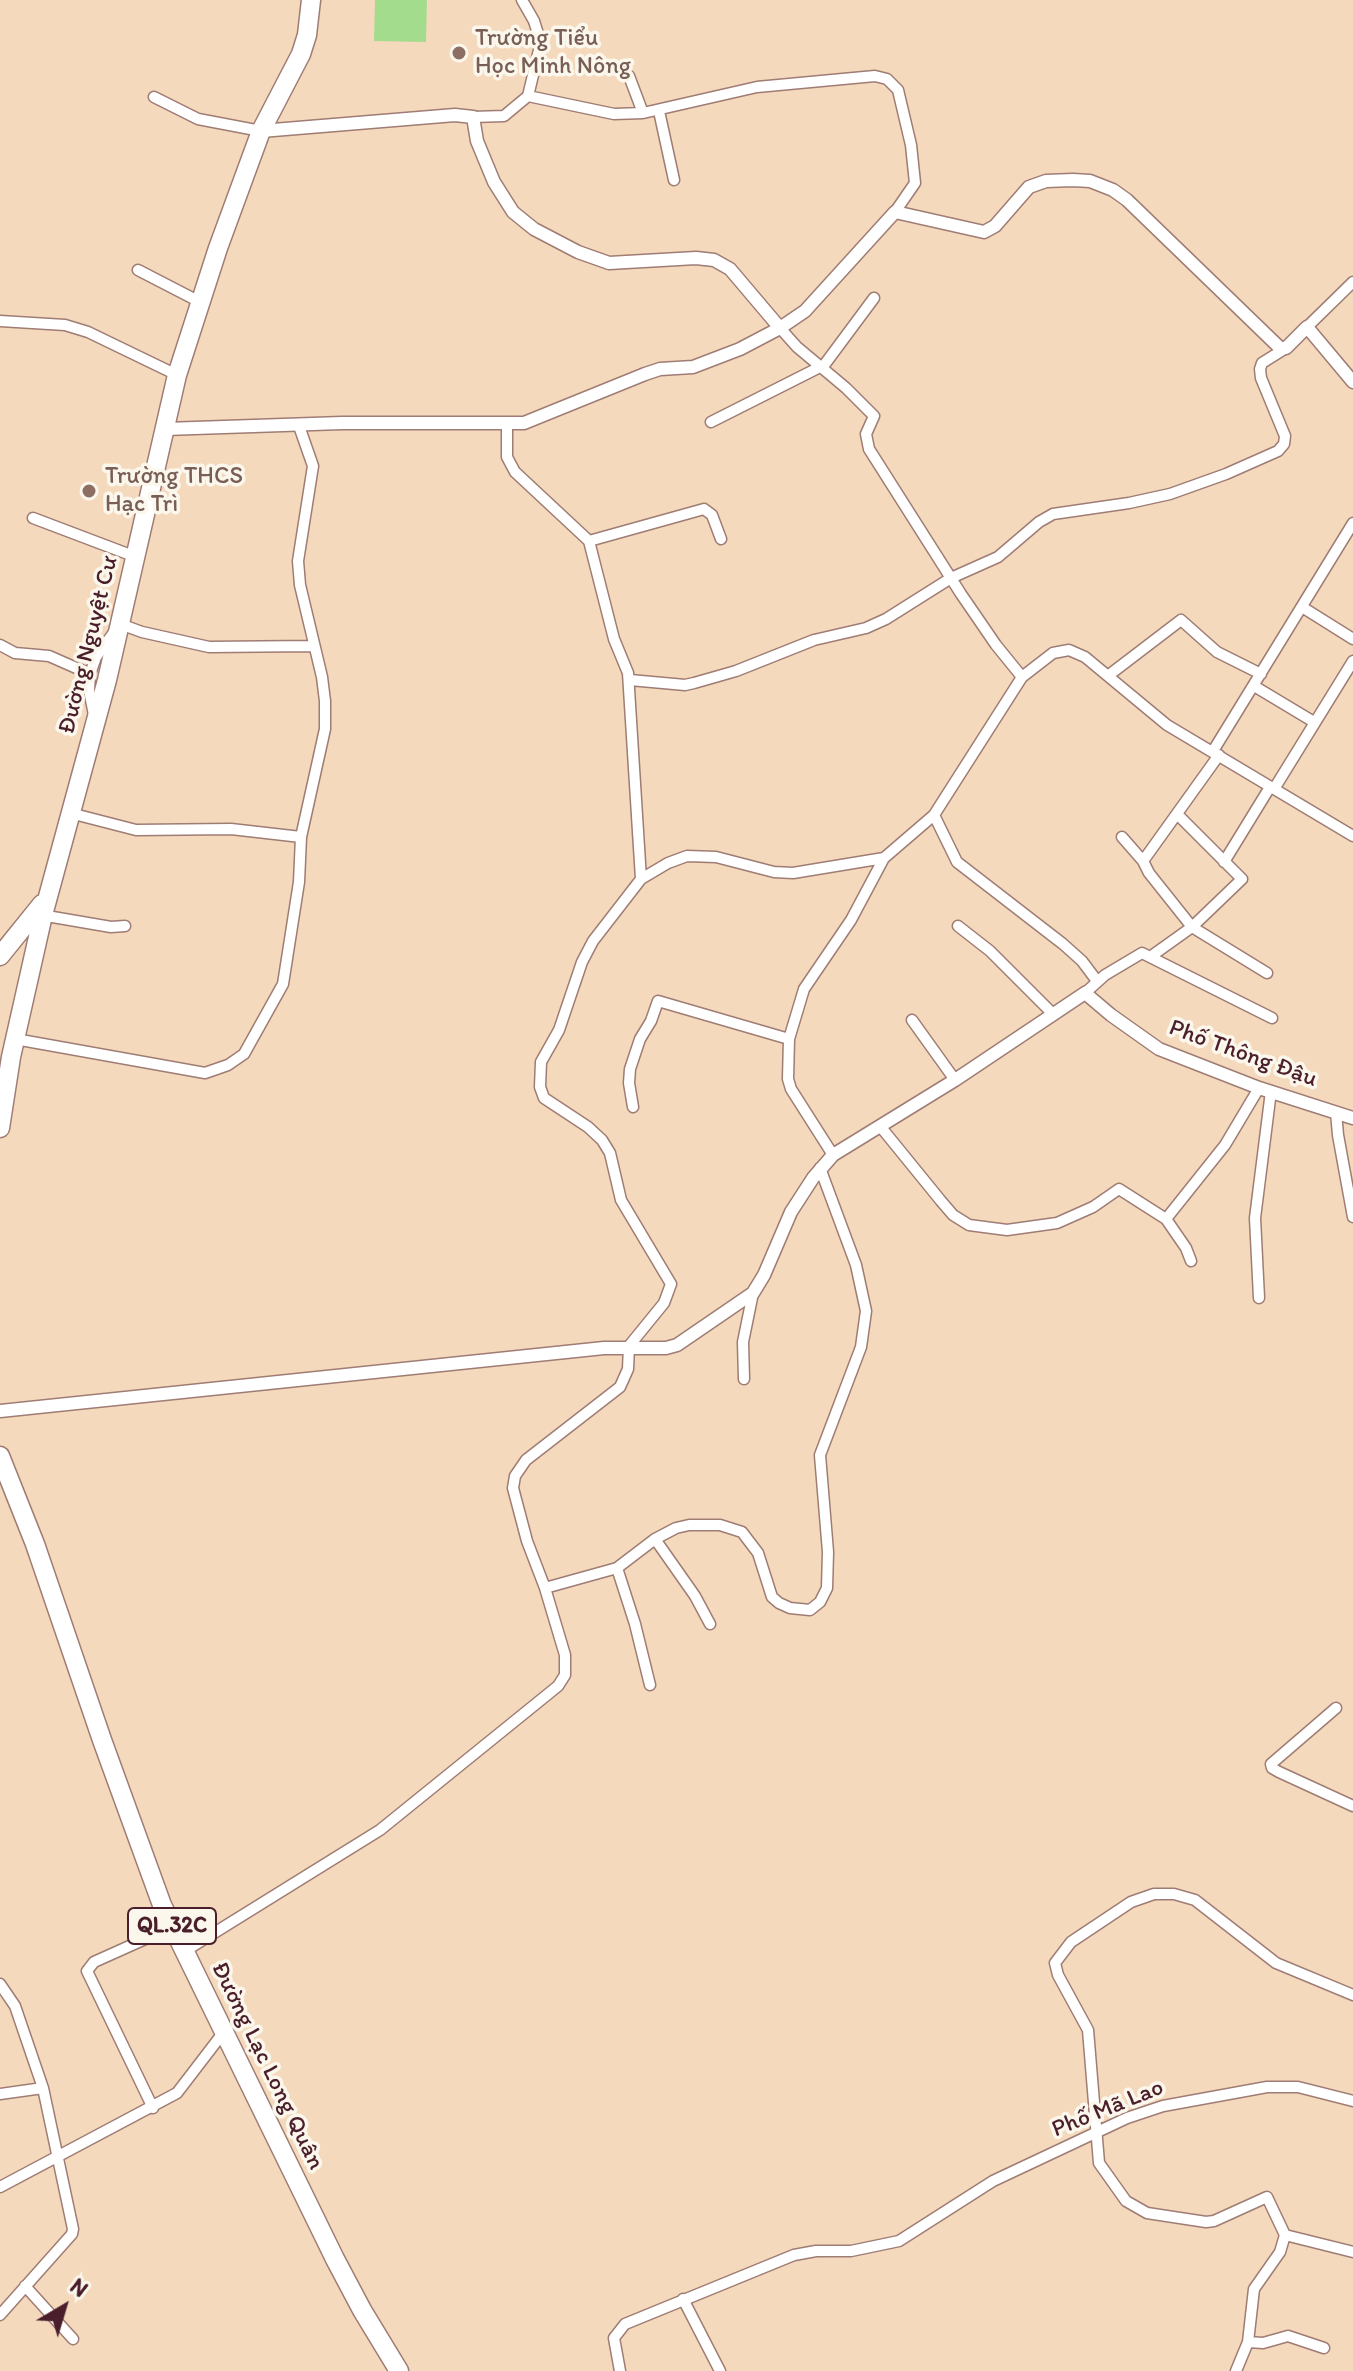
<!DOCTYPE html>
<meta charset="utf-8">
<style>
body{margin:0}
#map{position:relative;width:1353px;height:2371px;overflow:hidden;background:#f4d9bc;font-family:Itim,sans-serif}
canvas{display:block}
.north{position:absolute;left:24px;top:2267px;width:80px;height:80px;-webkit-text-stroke:6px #fbf7ec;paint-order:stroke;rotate:38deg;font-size:22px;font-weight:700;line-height:32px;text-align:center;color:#4a1f2b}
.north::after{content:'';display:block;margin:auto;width:28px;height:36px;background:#4a1f2b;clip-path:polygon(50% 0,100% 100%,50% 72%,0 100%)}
</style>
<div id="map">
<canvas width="1353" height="2371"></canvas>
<div class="north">N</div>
</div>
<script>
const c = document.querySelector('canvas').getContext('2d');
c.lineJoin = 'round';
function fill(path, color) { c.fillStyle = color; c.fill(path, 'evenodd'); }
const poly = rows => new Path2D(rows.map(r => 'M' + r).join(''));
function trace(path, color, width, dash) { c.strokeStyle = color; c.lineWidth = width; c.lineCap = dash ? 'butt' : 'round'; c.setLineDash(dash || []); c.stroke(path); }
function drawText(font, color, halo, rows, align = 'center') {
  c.font = font + ' Itim,sans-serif'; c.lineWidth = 7; c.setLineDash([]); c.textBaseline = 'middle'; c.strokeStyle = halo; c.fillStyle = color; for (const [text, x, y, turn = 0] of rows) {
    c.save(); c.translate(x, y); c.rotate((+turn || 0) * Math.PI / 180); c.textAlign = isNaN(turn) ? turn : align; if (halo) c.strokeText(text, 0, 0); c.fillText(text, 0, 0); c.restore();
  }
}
const green = poly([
 [375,0,427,0,426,42,374,41]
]);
const minor = poly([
 [629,76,643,113],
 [528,96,614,114,643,113,757,87,875,76,887,79,898,90,911,145,915,183,895,212],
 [154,97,198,119,261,131],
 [659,111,674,180],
 [473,117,504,116,528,96,539,50,539,37,534,21,522,0],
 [138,270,200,302],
 [0,321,65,325,88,332,177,375],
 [1307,327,1353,282],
 [780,328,797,347,846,388,874,416,866,434,869,449,961,594,996,645,1022,677],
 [822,368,874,298],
 [711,422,820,367],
 [507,423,507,457,515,472,589,541,614,639,628,673,641,879],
 [33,518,136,557],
 [589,541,704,509,712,515,721,539],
 [1302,607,1353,639],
 [0,645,15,653,49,656,90,674,96,657,120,624,142,632,209,647,313,646],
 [90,674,89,690,94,715],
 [1109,675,1181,620,1217,652,1261,674],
 [630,680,685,685,694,683,736,671,814,640,866,628,886,619,951,578,998,557,1039,522,1053,514,1129,503,1170,494,1226,474,1278,451,1284,444,1285,436,1261,378,1260,369,1262,363,1286,348],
 [1254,686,1314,722],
 [1213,751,1353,523],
 [1274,789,1353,661],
 [70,813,136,830,231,829,301,837],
 [934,815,957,862,1063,944,1082,961,1097,981],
 [1122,837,1143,861,1149,873,1192,927,1267,973],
 [1143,861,1219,755],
 [1224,862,1270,787],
 [41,915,111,927,125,926],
 [958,926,990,951,1053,1014],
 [1150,957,1192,927,1242,879,1177,814],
 [1085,993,1105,975,1142,953,1272,1018],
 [912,1020,955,1080],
 [15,1039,205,1073,228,1065,244,1054,283,984,299,882,301,837,325,729,325,701,322,677,300,585,298,561,313,466,299,426],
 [633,1107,629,1083,630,1069,640,1039,651,1021,658,1001,789,1039],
 [1336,1112,1338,1135,1353,1217],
 [880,1126,941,1201,953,1215,969,1225,1007,1230,1057,1223,1093,1207,1119,1189,1166,1219,1186,1248,1191,1261],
 [833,1155,791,1089,788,1079,789,1039,804,989,851,920,884,858,934,815,1022,677,1053,653,1069,650,1085,657,1167,725,1353,836],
 [1166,1219,1225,1145,1259,1088],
 [1259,1298,1255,1218,1271,1091],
 [744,1379,743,1342,753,1293],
 [655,1539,695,1596,710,1624],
 [617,1568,635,1624,650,1685],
 [545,1588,617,1568,655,1539,676,1528,689,1525,720,1525,742,1532,758,1553,772,1597,779,1603,790,1608,810,1610,820,1602,827,1588,828,1552,820,1455,861,1347,866,1311,856,1265,820,1168],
 [1336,1708,1271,1764,1272,1768,1279,1772,1353,1806],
 [185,1951,380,1830,558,1686,565,1675,565,1655,545,1588,527,1541,513,1488,515,1476,526,1460,620,1387,628,1369,629,1346,664,1303,671,1284,621,1200,610,1153,602,1140,588,1127,544,1098,540,1087,541,1062,559,1030,582,962,593,941,641,879,668,863,687,856,716,857,774,872,793,873,884,858],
 [0,1984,15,2006,43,2088,73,2229,72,2234,0,2315],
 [0,2094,43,2088],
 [153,2108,87,1971,94,1962,172,1927],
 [0,2187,177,2093,223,2033],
 [1285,2235,1353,2252],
 [25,2286,73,2339],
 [683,2299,720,2371],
 [1248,2342,1263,2343,1288,2336,1324,2348],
 [620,2371,614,2338,625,2324,794,2255,816,2251,851,2251,899,2241,993,2181,1127,2118,1163,2106,1267,2087,1298,2087,1353,2101],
 [1236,2371,1248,2342,1254,2289,1280,2252,1285,2235,1267,2197,1214,2221,1206,2222,1147,2213,1126,2201,1099,2163,1088,2030,1058,1975,1055,1963,1071,1942,1131,1902,1154,1894,1174,1894,1195,1900,1276,1963,1353,1995]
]);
const tertiary = poly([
 [261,131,455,115,473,117,477,141,494,182,513,212,534,229,578,252,609,263,696,258,714,260,730,269,780,328],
 [165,429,342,423,524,423,645,374,660,369,693,367,740,349,780,328,805,311,895,212,984,232,995,226,1029,187,1046,181,1073,180,1090,181,1113,190,1127,200,1280,348,1286,348,1307,327,1353,382],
 [0,1411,604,1348,666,1348,677,1345,753,1293,764,1275,791,1212,813,1178,833,1155,955,1080,1085,993,1111,1015,1159,1049,1259,1088,1353,1118]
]);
const trunk = poly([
 [0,956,42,904],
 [0,1128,11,1057,43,915,107,680,177,375,218,248,261,131,301,54,307,35,311,0],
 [0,1456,35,1544,102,1740,162,1905,335,2259,362,2310,399,2371]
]);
const markers = [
 [459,53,8,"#8d6e63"],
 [89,491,8,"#8d6e63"]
];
const shields = [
 [172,1926,88]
];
const shieldNames = [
 ["QL.32C",172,1926]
];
const educationNames = [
 ["Trường Tiểu",475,39],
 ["Học Minh Nông",475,67],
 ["Trường THCS",105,477],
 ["Hạc Trì",105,505]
];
const streetNames = [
 ["Đường Nguyệt Cư",89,645,-76],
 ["Phố Thông Đậu",1243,1054,20],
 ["Đường Lạc Long Quân",267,2066,64],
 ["Phố Mã Lao",1108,2109,-22]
];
fill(green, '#a4dc8e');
trace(minor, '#9f7c74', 13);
trace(tertiary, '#9f7c74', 15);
trace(trunk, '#9f7c74', 21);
trace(minor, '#fff', 10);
trace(tertiary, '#fff', 12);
trace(trunk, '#fff', 18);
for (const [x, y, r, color] of markers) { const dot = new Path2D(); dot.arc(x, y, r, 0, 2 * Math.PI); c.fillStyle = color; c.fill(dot); trace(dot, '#fbf7ec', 3); }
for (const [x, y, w] of shields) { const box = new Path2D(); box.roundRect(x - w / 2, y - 18, w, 36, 6); c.fillStyle = '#fbf7ec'; c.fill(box); trace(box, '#4a1f2b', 2); }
drawText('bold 22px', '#4a1f2b', null, shieldNames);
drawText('24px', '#785e54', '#fbf7ec', educationNames, 'left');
drawText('24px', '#4a1f2b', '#fbf7ec', streetNames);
</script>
